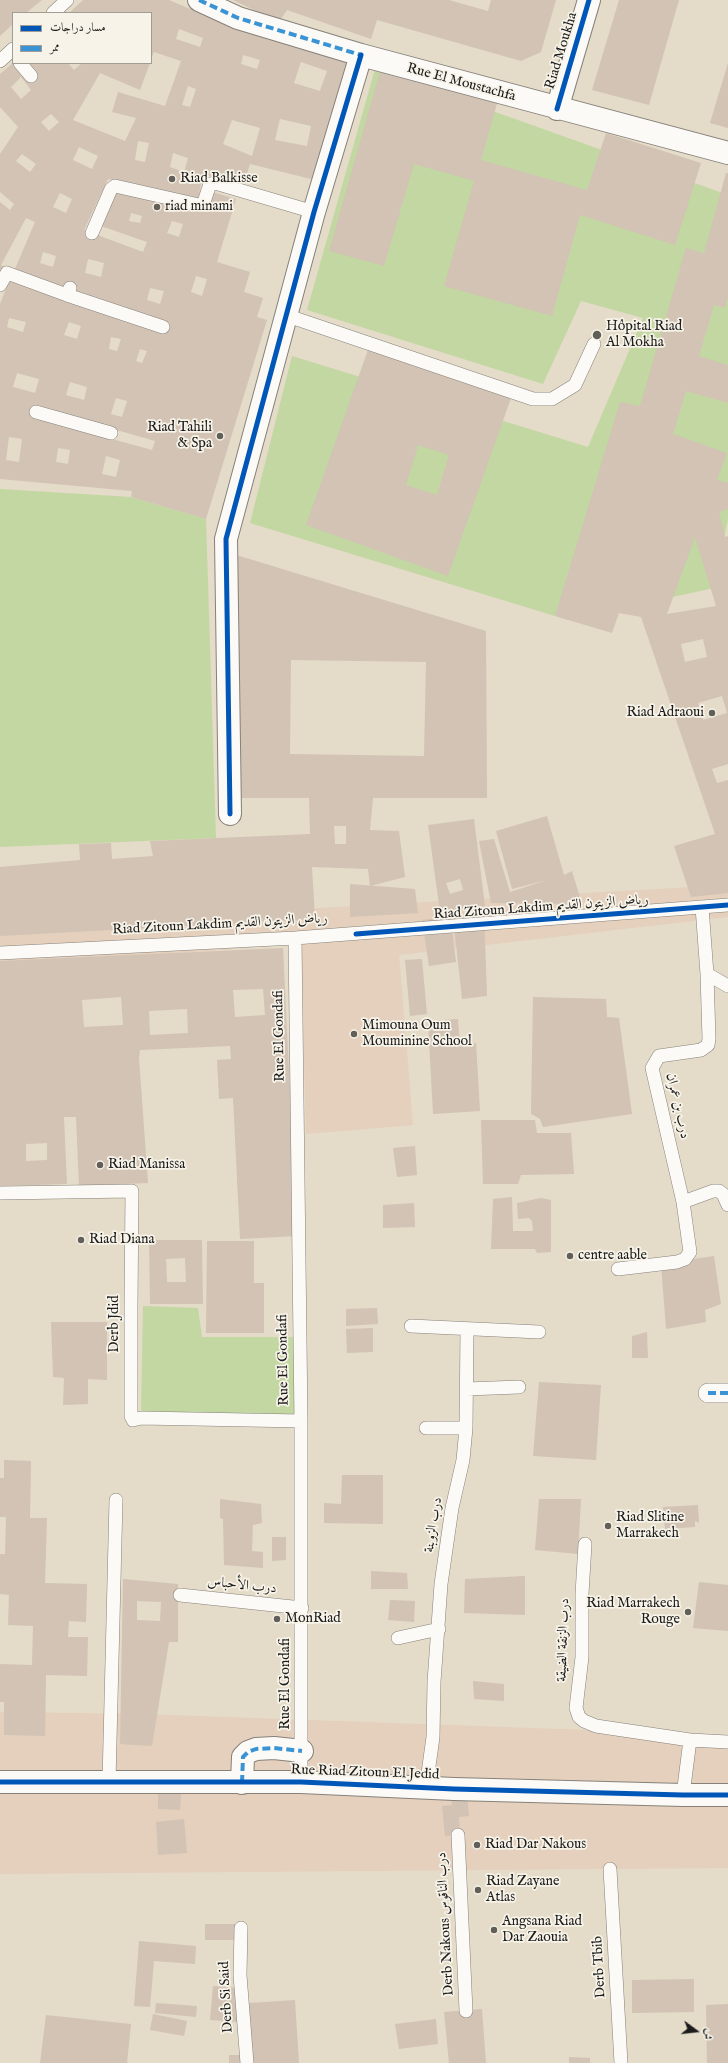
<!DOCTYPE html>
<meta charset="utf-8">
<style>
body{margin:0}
#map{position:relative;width:728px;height:2063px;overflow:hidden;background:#e4dbc9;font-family:"IM FELL English",Amiri,serif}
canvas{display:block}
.legend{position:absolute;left:12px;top:12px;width:140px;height:52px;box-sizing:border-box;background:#f7f3e8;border:1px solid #9f9d96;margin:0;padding:5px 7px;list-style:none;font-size:12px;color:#1c1c1c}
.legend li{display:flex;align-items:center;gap:8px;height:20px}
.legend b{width:20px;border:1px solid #9f9d96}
.north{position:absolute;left:676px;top:2011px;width:40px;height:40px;-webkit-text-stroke:3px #f7f3e8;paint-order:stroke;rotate:105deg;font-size:11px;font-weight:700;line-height:16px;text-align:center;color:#1c1c1c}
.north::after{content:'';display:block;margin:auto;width:14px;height:18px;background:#1c1c1c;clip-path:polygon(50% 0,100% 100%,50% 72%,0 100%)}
</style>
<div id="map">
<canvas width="728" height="2063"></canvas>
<ul class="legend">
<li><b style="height:5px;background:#0057b8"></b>مسار دراجات</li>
<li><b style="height:5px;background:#3a94d4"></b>ممر</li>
</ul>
<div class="north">ش</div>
</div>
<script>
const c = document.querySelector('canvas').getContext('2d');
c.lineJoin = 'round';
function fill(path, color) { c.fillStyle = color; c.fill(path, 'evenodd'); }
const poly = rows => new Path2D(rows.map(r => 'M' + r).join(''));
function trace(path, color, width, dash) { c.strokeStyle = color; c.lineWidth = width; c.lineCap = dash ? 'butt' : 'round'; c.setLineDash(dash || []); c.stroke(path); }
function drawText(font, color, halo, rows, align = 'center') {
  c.font = font + ' "IM FELL English",Amiri,serif'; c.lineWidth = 3.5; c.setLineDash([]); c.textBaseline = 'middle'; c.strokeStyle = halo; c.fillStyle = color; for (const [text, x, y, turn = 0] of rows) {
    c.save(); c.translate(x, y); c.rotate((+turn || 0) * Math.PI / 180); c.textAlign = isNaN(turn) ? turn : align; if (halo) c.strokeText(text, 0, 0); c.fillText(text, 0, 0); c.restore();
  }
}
const built = poly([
 [728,885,728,917,399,955,413,1125,306,1134,301,944,0,966,0,926],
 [0,1712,141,1714,728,1735,728,1868,0,1874]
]);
const green = poly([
 [375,69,728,195,728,519,714,588,568,620,250,523,292,356,588,447,643,318,581,301,543,384,307,310],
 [0,489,131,497,206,519,216,838,0,847],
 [143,1306,198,1308,202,1337,294,1337,296,1419,141,1413]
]);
const building = poly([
 [0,0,42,0,26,13,13,13,13,24,0,36],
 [83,0,169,0,230,26,352,62,319,181,250,164,243,186,203,174,198,199,108,179,84,230,143,252,147,242,101,226,115,191,206,212,212,192,236,199,217,262,250,272,244,292,263,298,257,317,267,320,206,519,131,497,132,491,0,479,0,304,9,281,165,333,170,323,123,308,15,269,35,222,26,218,1,265,5,267,0,278,0,202,10,210,14,204,0,192,0,154,18,127,0,107,0,74,13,63,68,63,74,70,82,63,150,63,140,90,100,73,73,120,125,141,136,118,112,112,118,92,165,106,181,61,154,52,151,59,151,13,69,13],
 [179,29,203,38,200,47,176,39],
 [243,55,260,60,257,69,241,64],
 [301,62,327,71,320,91,294,83],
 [21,77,31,90,21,99,11,87],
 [188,86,196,89,190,107,182,105],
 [51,114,59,122,49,131,41,122],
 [280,119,311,126,307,146,275,140],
 [232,120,260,128,252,156,223,144],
 [138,141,149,143,145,162,135,160],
 [79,147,98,156,92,169,73,160],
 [173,153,188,158,184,172,170,167],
 [22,154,36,164,30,172,16,161],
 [60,193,72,199,66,213,53,207],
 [131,213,142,216,140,223,129,221],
 [172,221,183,224,179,237,167,233],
 [43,252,56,256,53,267,40,263],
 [88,259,104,263,101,277,85,273],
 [196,276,207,279,202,296,191,292],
 [150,288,164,291,160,304,147,300],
 [9,318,26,322,23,332,7,327],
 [69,322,81,326,77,339,64,335],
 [111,337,121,339,117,351,109,349],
 [140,349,147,351,142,363,136,361],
 [17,373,39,379,35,393,13,387],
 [70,382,87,387,84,400,66,395],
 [116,398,127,401,122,417,111,414],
 [38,405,89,422,155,441,152,450,43,420,36,412],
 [9,437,22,439,19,462,6,460],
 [58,448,70,450,68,464,56,462],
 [106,456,120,460,116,477,102,474],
 [233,0,449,0,488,11,491,0,556,0,541,52,521,61,377,20,371,39,287,10,279,22],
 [619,0,679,0,649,105,592,90],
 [728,63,728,128,710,123],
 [381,68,498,100,481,160,587,190,606,133,701,163,675,245,580,215,552,316,444,286,474,181,414,164,384,266,329,251],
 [726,173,728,173,728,297,725,308,714,305,699,356,728,365,728,403,686,391,673,434,727,453,717,480,728,483,728,509,719,512,725,537,728,536,728,764,712,769,717,783,728,780,728,893,691,897,674,846,715,834,641,617,619,613,612,633,555,616,620,402,640,406,686,248,704,253],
 [695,537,716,606,667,614],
 [703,639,707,657,685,662,681,644],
 [722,696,727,713,703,720,698,703],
 [369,347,511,398,448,576,306,525],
 [418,445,449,455,437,495,406,485],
 [233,554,486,631,487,798,373,798,370,830,399,831,405,877,370,886,368,869,312,867,315,919,0,936,0,867,80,860,79,844,111,843,112,859,153,856,150,841,310,834,309,798,237,798],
 [291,660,426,662,424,756,290,754],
 [334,826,346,826,346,844,335,844],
 [547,816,564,875,572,871,582,904,491,903,479,841,494,839,510,892,547,880,512,889,496,831],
 [474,819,485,906,440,912,428,825],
 [460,879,463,890,450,894,446,883],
 [350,884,415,889,418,913,350,917],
 [484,914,487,996,462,999,453,916],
 [450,916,456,962,429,966,422,920],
 [283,948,297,1236,240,1239,233,1098,219,1099,217,1060,231,1059,230,1046,140,1050,139,1058,148,1183,79,1186,76,1117,64,1117,67,1184,0,1186,0,961],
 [263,989,265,1015,235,1017,233,990],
 [121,997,123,1025,84,1027,82,1000],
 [187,1009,188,1033,150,1035,149,1011],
 [47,1143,47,1160,26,1161,26,1144],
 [422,959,427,1014,410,1016,405,960],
 [533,997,606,999,607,1017,619,1018,632,1114,543,1127,540,1119,531,1114],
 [458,1019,460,1044,476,1043,480,1111,433,1114,428,1021],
 [481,1120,535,1120,537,1133,571,1133,574,1174,521,1175,518,1184,483,1184],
 [415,1146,417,1175,397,1177,393,1148],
 [512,1197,513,1231,533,1231,532,1221,529,1218,518,1219,517,1203,541,1198,551,1200,551,1252,537,1253,535,1249,491,1249,493,1199],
 [414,1203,415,1227,383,1228,383,1205],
 [149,1240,202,1240,203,1304,150,1304],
 [185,1258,186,1282,167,1282,166,1259],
 [207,1241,254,1241,254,1283,264,1283,264,1333,206,1333],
 [714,1256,721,1304,705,1310,706,1322,666,1329,661,1264],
 [377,1308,378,1324,346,1326,346,1309],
 [51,1322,107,1322,107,1380,88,1379,88,1404,63,1405,64,1378,53,1377],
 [373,1328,373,1352,347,1353,346,1329],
 [647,1332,648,1358,632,1358,632,1336],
 [539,1382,601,1385,596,1460,533,1456],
 [4,1460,31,1461,30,1518,47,1518,45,1583,87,1584,86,1622,69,1621,68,1637,88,1637,87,1676,46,1675,45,1736,4,1735,4,1702,0,1702,0,1664,32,1665,33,1626,8,1625,9,1595,0,1594,0,1554,5,1554,6,1517,0,1517,0,1478,4,1478],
 [342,1475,383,1475,383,1524,324,1523,324,1503,341,1504],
 [220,1499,261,1504,262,1523,253,1525,252,1551,263,1552,263,1568,224,1565,223,1519,220,1518],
 [539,1499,581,1499,578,1554,535,1550],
 [698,1505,699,1523,695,1521,695,1527,665,1529,663,1507],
 [272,1537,286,1537,286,1560,272,1561],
 [371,1571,407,1573,408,1589,371,1589],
 [525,1576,525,1615,464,1613,465,1579],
 [123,1579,178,1584,178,1642,169,1642,152,1746,120,1744],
 [137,1601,161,1602,160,1621,137,1620],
 [699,1582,728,1585,728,1631,693,1628],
 [390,1600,415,1601,414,1622,388,1620],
 [473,1681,504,1684,504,1701,474,1699],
 [467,1793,469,1816,459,1817,460,1835,445,1836,442,1806,452,1805,451,1794],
 [158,1794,181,1794,180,1810,158,1809],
 [184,1819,187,1853,158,1855,156,1822],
 [205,1924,236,1924,236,1940,205,1940],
 [139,1941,196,1946,195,1964,154,1961,150,2007,134,2006],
 [694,1979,694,2012,632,2013,632,1980],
 [213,1986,241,1988,238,2022,210,2020],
 [295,2000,299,2063,253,2063,249,2003],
 [156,2003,197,2006,196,2017,155,2013],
 [728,2004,728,2063,707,2063,706,2005],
 [482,2009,486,2063,449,2063,444,2012],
 [153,2014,187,2021,184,2036,150,2030],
 [46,2015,131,2024,127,2063,40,2063],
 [436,2019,438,2044,399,2049,395,2024],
 [229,2055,243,2055,243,2063,229,2063],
 [569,2057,590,2058,590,2063,569,2063]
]);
const service = poly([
 [53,13,67,0],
 [0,61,13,49],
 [20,63,31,76],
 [92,233,111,189,115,186,199,205,204,202,210,184,215,183,314,212],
 [0,285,7,273,67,295],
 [70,288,67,295,163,327],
 [288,316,533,399,552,399,575,385,594,344],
 [36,412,111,433],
 [295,938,301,1421,301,1782],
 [0,953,295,938,728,905],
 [707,974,728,986],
 [0,1193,132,1191,131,1304,131,1416,133,1420,141,1418,301,1421],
 [683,1202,713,1191,719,1191,723,1194,728,1205],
 [618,1269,677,1262,685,1259,690,1252,683,1202,652,1068,659,1056,701,1050,708,1045,709,1039,707,974,702,907],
 [411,1326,539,1332],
 [467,1389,519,1387],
 [426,1428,466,1428],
 [585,1544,582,1594,582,1657,576,1708,579,1717,584,1721,596,1726,690,1740,728,1742],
 [180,1595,302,1608],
 [398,1638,439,1629],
 [109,1781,116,1500],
 [426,1788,433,1737,434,1682,441,1584,452,1508,463,1460,466,1428,467,1330],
 [683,1795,690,1740],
 [458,1835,466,2011],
 [610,1869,621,2063],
 [241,1928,240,1975,247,2063]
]);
const pedestrian = poly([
 [708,1393,728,1393]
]);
const minor = poly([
 [199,0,238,18,361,55,728,153],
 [557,109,589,0],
 [230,814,226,539,314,212,361,55],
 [0,1782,301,1782,454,1789,683,1795,728,1795],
 [242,1783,243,1757,248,1752,256,1749,274,1748,302,1751]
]);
const quiet = poly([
 [199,0,238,18,361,55],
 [708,1393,728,1393],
 [242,1783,243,1757,248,1752,256,1749,274,1748,302,1751]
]);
const cycleway = poly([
 [557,109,589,0],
 [230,814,226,539,314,212,361,55],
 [356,934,728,905],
 [0,1782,301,1782,454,1789,683,1795,728,1795]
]);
const markers = [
 [172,179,4,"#625f59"],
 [157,207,4,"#625f59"],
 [597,335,5,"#625f59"],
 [220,436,4,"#625f59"],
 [712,713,4,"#625f59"],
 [354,1034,4,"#625f59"],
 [100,1165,4,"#625f59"],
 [81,1240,4,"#625f59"],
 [570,1256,4,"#625f59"],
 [608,1526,4,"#625f59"],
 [688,1612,4,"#625f59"],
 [277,1619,4,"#625f59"],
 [477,1845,4,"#625f59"],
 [478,1890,4,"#625f59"],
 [494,1930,4,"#625f59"]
];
const streetNames = [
 ["Riad Moukha",562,51,-73],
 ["Rue El Moustachfa",461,83,15],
 ["Riad Zitoun Lakdim رياض الزيتون القديم",541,908,-4],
 ["Riad Zitoun Lakdim رياض الزيتون القديم",220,925,-3],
 ["Rue El Gondafi",280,1036,-91],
 ["درب بن عمران",677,1106,77],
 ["Derb Jdid",115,1324,-90],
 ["Rue El Gondafi",284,1360,-91],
 ["درب الزوبنة",434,1525,-81],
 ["درب الأحباس",242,1586,6],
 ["درب الزنقة الضيقة",564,1640,-88],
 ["Rue El Gondafi",286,1684,-90],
 ["Rue Riad Zitoun El Jedid",365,1773,2],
 ["Derb Nakous درب الناقوس",446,1924,-93],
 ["Derb Tbib",600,1967,-93],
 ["Derb Si Said",227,1997,-93]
];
const poiNames = [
 ["Riad Balkisse",180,179],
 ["riad minami",165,207],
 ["Hôpital Riad",606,327],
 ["Al Mokha",606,343],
 ["Riad Tahili",212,428,"right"],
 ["& Spa",212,444,"right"],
 ["Riad Adraoui",704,713,"right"],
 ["Mimouna Oum",362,1026],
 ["Mouminine School",362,1042],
 ["Riad Manissa",108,1165],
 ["Riad Diana",89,1240],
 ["centre aable",578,1256],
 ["Riad Slitine",616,1518],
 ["Marrakech",616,1534],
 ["Riad Marrakech",680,1604,"right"],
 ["Rouge",680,1620,"right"],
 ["MonRiad",285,1619],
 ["Riad Dar Nakous",485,1845],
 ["Riad Zayane",486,1882],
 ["Atlas",486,1898],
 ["Angsana Riad",502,1922],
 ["Dar Zaouia",502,1938]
];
fill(built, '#e4d0bc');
fill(green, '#c2d7a1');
fill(building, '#d2c3b4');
trace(service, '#868179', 14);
trace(pedestrian, '#868179', 20);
trace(minor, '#868179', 24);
trace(service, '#fbfaf7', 13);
trace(pedestrian, '#fbfaf7', 19);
trace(minor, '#fbfaf7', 22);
trace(quiet, '#3a94d4', 4, [8, 4]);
trace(cycleway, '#0057b8', 5);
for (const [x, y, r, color] of markers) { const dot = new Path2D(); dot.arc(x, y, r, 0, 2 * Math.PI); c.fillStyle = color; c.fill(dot); trace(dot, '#f7f3e8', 1.5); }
drawText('14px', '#1c1c1c', '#f7f3e8', streetNames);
drawText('14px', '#1c1c1c', '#f7f3e8', poiNames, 'left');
</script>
